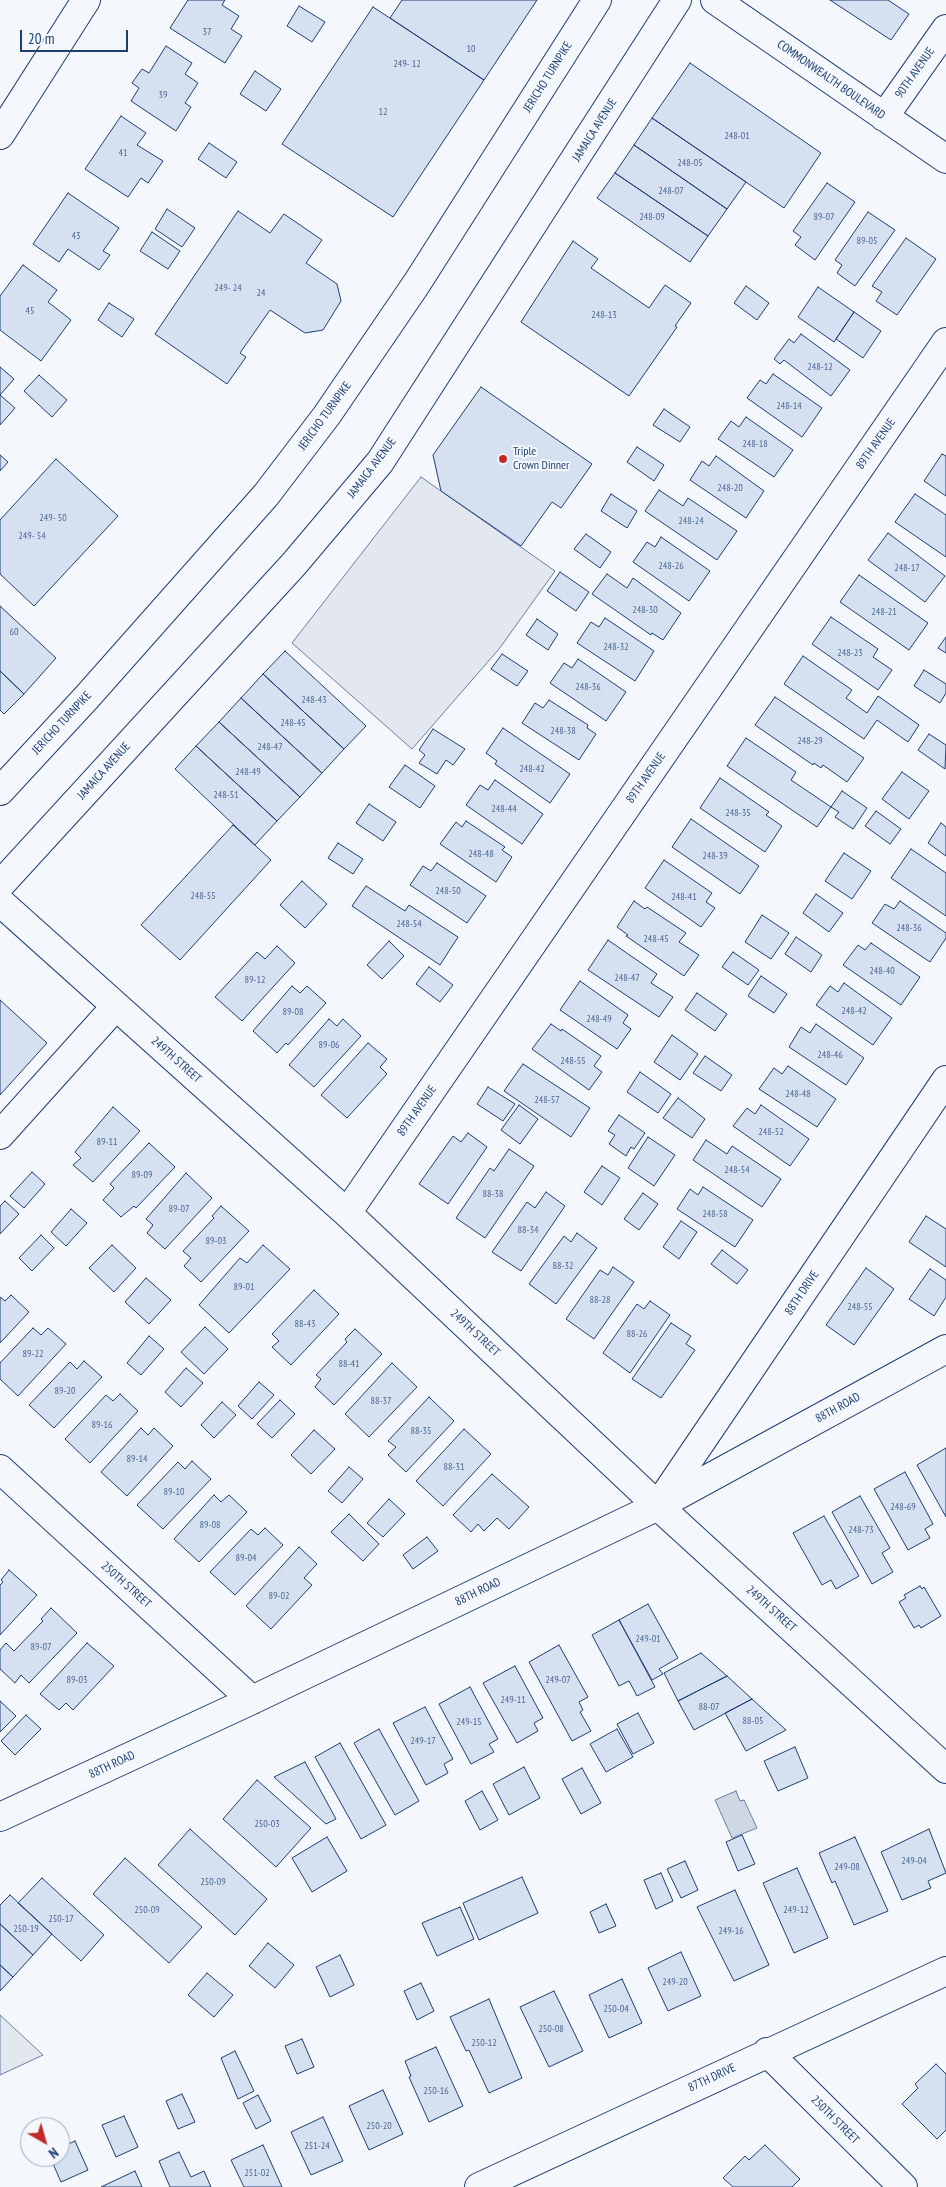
<!DOCTYPE html>
<style>
body{margin:0}
#map{position:relative;width:946px;height:2187px;overflow:hidden;background:#f4f7fb;font-family:"PT Sans Narrow",sans-serif}
canvas{display:block}
.north{position:absolute;left:20px;top:2117px;width:50px;height:50px;box-sizing:border-box;background:#f4f7fb;border:1px solid #9eadc5;border-radius:50%;rotate:142deg;font-size:14px;font-weight:700;line-height:20px;text-align:center;color:#1d3f73}
.north::after{content:'';display:block;margin:auto;width:18px;height:22px;background:#c62828;clip-path:polygon(50% 0,100% 100%,50% 72%,0 100%)}
.scale{position:absolute;left:20px;top:30px;width:108px;height:22px;box-sizing:border-box;border:2px solid #1d3f73;border-top:0;padding-left:6px;font-size:15px;line-height:18px;white-space:nowrap;color:#1d3f73;-webkit-text-stroke:4px #f4f7fb;paint-order:stroke}
</style>
<div id="map">
<canvas width="946" height="2187"></canvas>
<div class="north">N</div>
<div class="scale">20 m</div>
</div>
<script>
const c = document.querySelector('canvas').getContext('2d');
c.lineJoin = 'round';
function fill(path, color) { c.fillStyle = color; c.fill(path, 'evenodd'); }
const poly = rows => new Path2D(rows.map(r => 'M' + r).join(''));
function trace(path, color, width, dash) { c.strokeStyle = color; c.lineWidth = width; c.lineCap = dash ? 'butt' : 'round'; c.setLineDash(dash || []); c.stroke(path); }
function drawText(font, color, halo, rows, align = 'center') {
  c.font = font + ' "PT Sans Narrow",sans-serif'; c.lineWidth = 4; c.setLineDash([]); c.textBaseline = 'middle'; c.strokeStyle = halo; c.fillStyle = color; for (const [text, x, y, turn = 0] of rows) {
    c.save(); c.translate(x, y); c.rotate((+turn || 0) * Math.PI / 180); c.textAlign = isNaN(turn) ? turn : align; if (halo) c.strokeText(text, 0, 0); c.fillText(text, 0, 0); c.restore();
  }
}
const parking = poly([
 [421,477,555,571,499,649,412,749,292,643,421,477],
 [0,2015,43,2055,0,2075,0,2015]
]);
const water = poly([
 [736,1791,740,1801,744,1800,757,1828,732,1838,715,1800,736,1791]
]);
const building = poly([
 [188,0,225,0,222,5,239,16,231,29,242,36,225,63,170,28,188,0],
 [402,0,537,0,484,80,390,18,402,0],
 [830,0,888,0,909,14,891,40,830,0],
 [299,6,325,22,312,42,287,26,299,6],
 [373,7,484,80,393,217,282,144,373,7],
 [166,46,192,63,185,74,198,83,185,103,191,107,176,131,131,101,139,88,132,83,142,69,149,73,166,46],
 [690,63,821,153,784,208,652,118,690,63],
 [255,71,281,89,266,111,240,94,255,71],
 [121,116,146,133,137,145,163,161,148,183,141,178,128,197,85,169,121,116],
 [652,118,746,182,727,209,634,145,652,118],
 [209,143,237,162,226,178,198,159,209,143],
 [634,145,727,209,708,236,615,173,634,145],
 [615,173,708,236,690,262,597,198,615,173],
 [827,183,855,202,815,260,795,245,801,237,793,231,827,183],
 [68,193,119,228,103,251,110,255,99,270,68,249,59,262,33,244,68,193],
 [167,209,195,228,182,247,155,229,167,209],
 [238,211,270,233,284,214,322,240,306,263,337,284,341,301,323,330,305,333,270,310,240,353,246,357,227,384,155,334,238,211],
 [868,212,895,230,855,286,837,273,842,265,835,260,868,212],
 [152,232,180,251,168,269,140,251,152,232],
 [906,238,936,259,897,315,876,301,882,292,872,286,906,238],
 [573,241,598,259,591,268,649,308,665,285,691,303,675,326,677,327,629,396,521,322,573,241],
 [23,265,57,290,48,302,71,320,41,361,0,330,0,296,23,265],
 [746,286,769,303,757,320,734,303,746,286],
 [818,287,854,312,834,342,798,317,818,287],
 [109,303,134,319,122,337,98,320,109,303],
 [854,312,881,331,863,358,836,339,854,312],
 [801,334,850,370,831,396,784,360,780,364,774,359,789,339,794,343,801,334],
 [0,367,14,379,0,395,15,408,0,425,0,367],
 [773,374,822,408,802,437,747,398,760,380,766,384,773,374],
 [39,375,67,400,52,417,24,391,39,375],
 [481,387,592,464,561,508,552,502,521,546,441,491,433,455,481,387],
 [664,409,690,427,680,442,653,425,664,409],
 [746,417,793,450,774,477,718,439,731,421,739,427,746,417],
 [637,447,664,465,654,481,627,462,637,447],
 [942,454,946,456,946,496,924,481,942,454],
 [0,455,8,462,0,471,0,455],
 [716,456,764,491,746,518,690,480,702,461,709,466,716,456],
 [56,459,118,516,34,606,0,574,0,520,56,459],
 [659,490,683,506,688,498,737,531,717,560,645,511,659,490],
 [611,494,637,511,627,528,601,511,611,494],
 [915,494,946,515,946,557,895,522,915,494],
 [888,533,945,576,925,602,868,560,888,533],
 [586,534,611,552,600,568,574,549,586,534],
 [661,537,710,571,689,601,633,562,647,542,655,547,661,537],
 [560,572,589,592,576,611,547,591,560,572],
 [607,574,627,588,633,578,681,613,663,640,652,633,651,635,592,594,607,574],
 [859,575,928,623,909,650,840,602,859,575],
 [0,606,56,658,24,694,0,671,0,606],
 [831,617,878,649,873,657,892,670,878,690,812,644,831,617],
 [605,618,654,651,635,681,577,643,591,622,599,627,605,618],
 [537,619,558,634,548,650,526,635,537,619],
 [946,637,946,653,938,648,946,637],
 [285,651,366,726,344,749,263,674,285,651],
 [502,654,528,671,517,686,491,669,502,654],
 [803,656,852,690,846,698,867,713,878,696,919,725,908,742,877,720,864,739,784,684,803,656],
 [578,659,626,692,606,721,550,683,564,663,572,668,578,659],
 [924,670,946,684,946,693,940,703,914,686,924,670],
 [0,671,24,694,4,714,0,710,0,671],
 [263,674,344,749,322,773,241,698,263,674],
 [775,697,864,758,847,782,823,765,821,768,814,763,813,765,755,725,775,697],
 [241,698,322,773,300,797,219,722,241,698],
 [549,700,588,725,587,728,596,734,579,760,522,723,535,703,543,708,549,700],
 [219,722,300,797,277,821,196,746,219,722],
 [503,728,570,774,550,803,495,764,497,761,486,753,503,728],
 [433,729,465,749,453,765,446,760,437,774,419,763,425,755,419,750,433,729],
 [929,734,946,745,945,769,918,750,929,734],
 [746,738,796,772,791,780,831,807,817,827,727,766,746,738],
 [196,746,277,821,255,845,175,769,196,746],
 [405,765,435,786,420,808,389,787,405,765],
 [902,772,929,791,909,819,882,799,902,772],
 [720,778,769,812,766,815,782,826,765,852,700,808,720,778],
 [495,780,543,814,522,844,466,805,480,785,488,790,495,780],
 [842,791,867,808,853,829,835,817,839,812,831,807,842,791],
 [369,804,396,822,383,841,356,823,369,804],
 [876,811,901,829,890,844,865,826,876,811],
 [691,819,759,866,740,894,672,847,691,819],
 [466,821,505,847,502,850,512,857,496,882,440,844,456,822,462,827,466,821],
 [941,823,946,827,946,856,928,843,941,823],
 [233,825,271,860,180,960,141,925,233,825],
 [338,843,363,859,353,874,328,858,338,843],
 [911,849,946,873,946,916,891,878,911,849],
 [844,853,871,871,852,899,825,881,844,853],
 [664,860,712,893,706,902,715,908,701,927,645,888,664,860],
 [437,863,486,896,467,923,410,885,423,866,431,871,437,863],
 [302,881,327,904,305,928,280,905,302,881],
 [366,886,405,911,409,905,458,937,440,965,352,906,366,886],
 [816,894,843,913,829,932,803,913,816,894],
 [634,901,645,909,647,907,686,933,679,942,699,955,684,976,626,936,628,935,617,927,634,901],
 [900,901,946,933,946,938,930,962,872,923,885,904,894,909,900,901],
 [762,915,789,933,771,959,745,942,762,915],
 [796,937,822,955,811,972,785,954,796,937],
 [608,940,657,974,651,983,673,997,659,1017,588,970,608,940],
 [389,941,404,956,382,979,367,965,389,941],
 [871,943,920,977,901,1005,843,965,858,945,865,950,871,943],
 [277,946,295,963,242,1021,215,997,257,952,265,959,277,946],
 [733,952,759,970,748,985,722,967,733,952],
 [429,967,453,985,440,1002,416,984,429,967],
 [761,976,787,994,774,1013,748,996,761,976],
 [580,981,628,1015,623,1023,631,1029,617,1049,560,1010,580,981],
 [844,983,892,1018,873,1045,816,1005,830,986,838,992,844,983],
 [292,986,300,993,307,986,326,1003,288,1045,286,1043,277,1053,253,1031,292,986],
 [697,993,727,1014,715,1031,685,1010,697,993],
 [0,1000,47,1043,0,1095,0,1000],
 [329,1019,337,1026,343,1019,361,1036,314,1087,289,1065,329,1019],
 [551,1024,561,1031,562,1029,601,1056,594,1066,602,1072,589,1090,532,1049,551,1024],
 [816,1024,864,1058,846,1085,789,1047,801,1027,810,1033,816,1024],
 [672,1035,698,1054,680,1080,654,1062,672,1035],
 [368,1043,387,1059,380,1067,387,1074,347,1118,321,1095,368,1043],
 [705,1056,732,1075,721,1091,693,1073,705,1056],
 [523,1064,590,1108,571,1137,504,1091,523,1064],
 [788,1066,836,1099,817,1127,759,1089,774,1068,782,1074,788,1066],
 [640,1072,671,1094,658,1113,627,1092,640,1072],
 [488,1087,515,1104,503,1121,477,1104,488,1087],
 [678,1098,705,1119,692,1138,663,1118,678,1098],
 [519,1105,538,1119,520,1144,501,1130,519,1105],
 [761,1105,809,1139,790,1166,733,1126,747,1108,755,1114,761,1105],
 [113,1107,140,1131,93,1182,73,1165,81,1158,75,1152,113,1107],
 [619,1115,645,1133,634,1149,631,1147,626,1156,609,1144,615,1135,608,1131,619,1115],
 [468,1133,487,1147,448,1204,419,1184,453,1136,461,1142,468,1133],
 [648,1137,675,1155,654,1186,628,1168,648,1137],
 [706,1140,727,1154,732,1146,781,1179,762,1207,693,1160,706,1140],
 [149,1143,175,1167,136,1208,134,1206,121,1217,103,1200,114,1188,110,1184,149,1143],
 [509,1149,534,1166,485,1238,456,1218,490,1168,494,1171,509,1149],
 [602,1166,620,1178,602,1205,584,1192,602,1166],
 [32,1172,45,1184,24,1208,10,1196,32,1172],
 [186,1173,212,1198,165,1249,147,1233,153,1225,146,1219,186,1173],
 [703,1187,753,1220,735,1247,677,1209,690,1189,698,1195,703,1187],
 [546,1192,565,1206,521,1271,492,1252,527,1202,535,1208,546,1192],
 [643,1193,658,1204,639,1230,624,1219,643,1193],
 [5,1201,19,1214,0,1234,0,1206,5,1201],
 [221,1206,249,1231,201,1282,184,1266,191,1258,183,1251,214,1218,212,1216,221,1206],
 [71,1209,87,1223,66,1246,51,1232,71,1209],
 [926,1216,946,1229,946,1267,909,1242,926,1216],
 [681,1221,697,1232,679,1259,663,1247,681,1221],
 [577,1233,597,1248,556,1304,529,1284,564,1236,571,1242,577,1233],
 [41,1235,54,1248,32,1271,19,1258,41,1235],
 [112,1245,136,1268,114,1292,89,1268,112,1245],
 [263,1245,290,1269,229,1333,199,1305,240,1258,247,1263,263,1245],
 [722,1250,748,1270,737,1284,711,1264,722,1250],
 [613,1267,634,1282,594,1339,566,1319,600,1270,608,1275,613,1267],
 [866,1268,894,1289,854,1345,826,1325,866,1268],
 [930,1269,946,1280,946,1297,934,1316,909,1299,930,1269],
 [146,1278,171,1300,149,1324,125,1302,146,1278],
 [314,1290,339,1314,291,1365,272,1347,279,1341,272,1334,314,1290],
 [11,1295,29,1312,0,1343,0,1297,5,1301,11,1295],
 [650,1301,670,1315,630,1373,603,1353,637,1304,644,1309,650,1301],
 [671,1323,691,1336,686,1344,695,1350,661,1398,632,1379,671,1323],
 [205,1327,228,1349,204,1374,181,1352,205,1327],
 [33,1328,41,1335,48,1328,66,1344,18,1396,0,1379,0,1363,33,1328],
 [355,1329,382,1354,334,1405,315,1387,321,1379,316,1375,347,1342,345,1339,355,1329],
 [149,1336,164,1349,141,1375,127,1363,149,1336],
 [84,1361,102,1377,54,1428,29,1405,70,1362,77,1369,84,1361],
 [392,1363,417,1387,369,1437,345,1414,392,1363],
 [186,1368,203,1383,181,1407,165,1392,186,1368],
 [259,1382,274,1395,252,1419,238,1406,259,1382],
 [120,1394,138,1411,90,1463,65,1439,106,1395,113,1401,120,1394],
 [429,1397,454,1421,406,1472,388,1455,396,1447,388,1441,429,1397],
 [280,1400,295,1414,272,1438,257,1424,280,1400],
 [222,1402,236,1415,214,1438,201,1425,222,1402],
 [141,1428,148,1435,154,1428,173,1446,127,1496,101,1472,141,1428],
 [464,1429,491,1454,443,1506,416,1481,464,1429],
 [314,1430,335,1449,311,1474,291,1455,314,1430],
 [946,1448,946,1517,917,1465,946,1448],
 [192,1461,211,1479,163,1529,137,1505,178,1462,185,1469,192,1461],
 [349,1467,363,1479,342,1503,328,1491,349,1467],
 [905,1472,933,1524,925,1529,930,1538,908,1550,874,1489,905,1472],
 [492,1474,529,1507,509,1529,497,1518,484,1531,478,1524,471,1532,453,1515,492,1474],
 [214,1495,221,1502,229,1495,247,1512,199,1562,174,1539,214,1495],
 [860,1496,890,1548,882,1553,893,1572,872,1584,832,1512,860,1496],
 [389,1499,405,1514,383,1537,367,1523,389,1499],
 [349,1514,379,1544,363,1561,331,1532,349,1514],
 [824,1516,859,1576,836,1589,831,1580,822,1585,793,1533,824,1516],
 [265,1528,283,1545,235,1595,210,1572,251,1529,258,1535,265,1528],
 [427,1537,438,1551,413,1569,403,1555,427,1537],
 [299,1547,317,1564,304,1578,312,1585,271,1629,246,1606,299,1547],
 [9,1570,37,1595,0,1635,0,1585,3,1582,1,1580,9,1570],
 [920,1586,922,1589,924,1587,941,1616,921,1628,919,1625,914,1628,899,1602,906,1598,904,1595,920,1586],
 [648,1604,678,1658,659,1669,663,1674,652,1680,619,1620,648,1604],
 [51,1608,77,1633,29,1683,21,1675,15,1683,0,1669,0,1650,6,1643,14,1651,43,1621,41,1619,51,1608],
 [619,1620,655,1687,637,1696,629,1681,619,1686,592,1635,619,1620],
 [87,1643,114,1666,73,1710,66,1703,59,1710,40,1694,87,1643],
 [559,1645,588,1697,579,1702,583,1710,580,1712,591,1731,572,1741,529,1662,559,1645],
 [701,1653,727,1676,678,1701,664,1673,701,1653],
 [515,1666,543,1718,534,1723,538,1731,517,1743,483,1683,515,1666],
 [727,1676,752,1699,694,1730,678,1701,727,1676],
 [470,1687,498,1739,489,1744,494,1752,471,1764,439,1704,470,1687],
 [752,1699,786,1730,746,1751,725,1713,752,1699],
 [0,1701,16,1716,0,1732,0,1701],
 [425,1707,453,1759,444,1764,448,1773,426,1785,393,1723,425,1707],
 [638,1713,654,1743,633,1754,617,1724,638,1713],
 [26,1715,41,1729,15,1755,1,1741,26,1715],
 [379,1729,419,1801,395,1815,354,1743,379,1729],
 [617,1729,633,1757,606,1772,590,1744,617,1729],
 [340,1743,386,1825,361,1839,315,1757,340,1743],
 [795,1747,808,1778,778,1791,764,1761,795,1747],
 [305,1762,336,1819,326,1824,274,1777,305,1762],
 [524,1767,540,1798,509,1815,493,1784,524,1767],
 [582,1768,601,1803,581,1814,562,1779,582,1768],
 [257,1780,311,1828,276,1867,223,1819,257,1780],
 [482,1791,498,1820,480,1830,465,1801,482,1791],
 [190,1829,267,1899,235,1935,158,1865,190,1829],
 [929,1829,946,1873,928,1881,931,1888,902,1900,881,1852,929,1829],
 [742,1835,755,1864,738,1871,726,1842,742,1835],
 [327,1837,347,1871,312,1892,292,1858,327,1837],
 [855,1837,888,1911,854,1925,835,1881,832,1883,819,1853,855,1837],
 [125,1858,202,1927,169,1963,93,1894,125,1858],
 [685,1861,698,1890,681,1898,667,1869,685,1861],
 [797,1868,828,1938,794,1953,763,1883,797,1868],
 [661,1873,673,1901,656,1909,644,1880,661,1873],
 [522,1877,538,1913,479,1940,463,1903,522,1877],
 [42,1878,104,1935,81,1961,18,1903,42,1878],
 [735,1890,769,1965,734,1981,697,1907,735,1890],
 [10,1895,52,1934,33,1955,0,1924,0,1905,10,1895],
 [606,1904,616,1926,599,1933,590,1912,606,1904],
 [460,1907,474,1939,437,1956,422,1923,460,1907],
 [0,1924,33,1955,13,1977,0,1965,0,1924],
 [268,1943,294,1965,275,1988,249,1966,268,1943],
 [681,1952,701,1996,668,2011,648,1968,681,1952],
 [340,1955,354,1985,330,1997,316,1967,340,1955],
 [0,1965,13,1977,0,1991,0,1965],
 [207,1973,233,1995,214,2017,188,1995,207,1973],
 [622,1979,642,2023,609,2038,589,1995,622,1979],
 [421,1983,434,2011,417,2020,404,1991,421,1983],
 [554,1991,583,2051,549,2067,520,2007,554,1991],
 [489,1999,522,2078,489,2093,469,2050,466,2051,450,2017,489,1999],
 [302,2039,314,2067,297,2074,285,2046,302,2039],
 [436,2047,463,2106,429,2122,409,2077,411,2076,405,2061,436,2047],
 [235,2051,254,2091,238,2099,221,2058,235,2051],
 [936,2064,946,2074,946,2130,937,2139,902,2104,918,2088,915,2084,936,2064],
 [383,2090,403,2134,369,2150,349,2106,383,2090],
 [182,2094,195,2122,178,2129,166,2101,182,2094],
 [258,2095,271,2121,256,2129,243,2103,258,2095],
 [124,2116,138,2147,116,2157,102,2125,124,2116],
 [323,2117,343,2161,311,2175,291,2132,323,2117],
 [75,2141,88,2170,61,2182,50,2157,60,2157,60,2148,75,2141],
 [263,2145,282,2187,244,2187,231,2160,263,2145],
 [765,2145,800,2179,792,2187,733,2187,723,2178,745,2156,749,2160,765,2145],
 [179,2152,191,2177,204,2171,211,2187,170,2187,159,2161,179,2152],
 [135,2171,142,2187,101,2187,135,2171]
]);
const minor = poly([
 [715,0,946,159],
 [884,117,946,29],
 [0,135,86,0],
 [0,902,347,1213,658,1506,946,1769],
 [0,1135,116,1006],
 [347,1213,946,342],
 [0,1469,252,1700],
 [661,1501,946,1080],
 [0,1817,252,1700,658,1506,946,1349],
 [767,2052,903,2187],
 [479,2187,946,1971]
]);
const major = poly([
 [0,791,87,697,266,495,327,415,417,283,597,0],
 [0,885,294,564,380,462,677,0]
]);
const markers = [
 [503,459,5,"#c62828"]
];
const numberNames = [
 ["37",207,32],
 ["10",471,49],
 ["249- 12",407,64],
 ["39",163,95],
 ["12",383,112],
 ["248-01",737,136],
 ["41",123,153],
 ["248-05",690,163],
 ["248-07",671,191],
 ["248-09",652,217],
 ["89-07",824,217],
 ["43",76,236],
 ["89-05",867,241],
 ["249- 24",228,288],
 ["24",261,293],
 ["45",30,311],
 ["248-13",604,315],
 ["248-12",820,367],
 ["248-14",789,406],
 ["248-18",755,444],
 ["248-20",730,488],
 ["249- 50",53,518],
 ["248-24",691,521],
 ["249- 54",32,536],
 ["248-26",671,566],
 ["248-17",907,568],
 ["248-30",645,610],
 ["248-21",884,612],
 ["60",14,632],
 ["248-32",616,647],
 ["248-23",850,653],
 ["248-36",588,687],
 ["248-43",314,700],
 ["248-45",293,723],
 ["248-38",563,731],
 ["248-29",810,741],
 ["248-47",270,747],
 ["248-42",532,769],
 ["248-49",248,772],
 ["248-51",226,795],
 ["248-44",504,809],
 ["248-35",738,813],
 ["248-48",481,854],
 ["248-39",715,856],
 ["248-50",448,891],
 ["248-55",203,896],
 ["248-41",684,897],
 ["248-54",409,924],
 ["248-36",909,928],
 ["248-45",656,939],
 ["248-40",882,971],
 ["248-47",627,978],
 ["89-12",255,980],
 ["248-42",854,1011],
 ["89-08",293,1012],
 ["248-49",599,1019],
 ["89-06",329,1045],
 ["248-46",830,1055],
 ["248-55",573,1061],
 ["248-48",798,1094],
 ["248-57",547,1100],
 ["248-52",771,1132],
 ["89-11",107,1142],
 ["248-54",737,1170],
 ["89-09",142,1175],
 ["88-38",493,1194],
 ["89-07",179,1209],
 ["248-58",715,1214],
 ["88-34",528,1230],
 ["89-03",216,1241],
 ["88-32",563,1266],
 ["89-01",244,1287],
 ["88-28",600,1300],
 ["248-55",860,1307],
 ["88-43",305,1324],
 ["88-26",637,1334],
 ["89-22",33,1354],
 ["88-41",349,1364],
 ["89-20",65,1391],
 ["88-37",381,1401],
 ["89-16",102,1425],
 ["88-35",421,1431],
 ["89-14",137,1459],
 ["88-31",454,1467],
 ["89-10",174,1492],
 ["248-69",903,1507],
 ["89-08",210,1525],
 ["248-73",861,1530],
 ["89-04",246,1558],
 ["89-02",279,1596],
 ["249-01",648,1639],
 ["89-07",41,1647],
 ["89-03",77,1680],
 ["249-07",558,1680],
 ["249-11",513,1700],
 ["88-07",709,1707],
 ["88-05",753,1721],
 ["249-15",469,1722],
 ["249-17",423,1741],
 ["250-03",267,1824],
 ["249-04",914,1861],
 ["249-08",847,1867],
 ["250-09",213,1882],
 ["250-09",147,1910],
 ["249-12",796,1910],
 ["250-17",61,1919],
 ["250-19",26,1929],
 ["249-16",731,1931],
 ["249-20",675,1982],
 ["250-04",616,2009],
 ["250-08",551,2029],
 ["250-12",484,2043],
 ["250-16",436,2091],
 ["250-20",379,2126],
 ["251-24",317,2146],
 ["251-02",257,2173]
];
const streetNames = [
 ["90TH AVENUE",915,73,-55],
 ["JERICHO TURNPIKE",548,77,-58],
 ["COMMONWEALTH BOULEVARD",831,80,35],
 ["JAMAICA AVENUE",595,130,-58],
 ["JERICHO TURNPIKE",325,416,-54],
 ["89TH AVENUE",876,444,-55],
 ["JAMAICA AVENUE",372,468,-53],
 ["JERICHO TURNPIKE",62,723,-47],
 ["JAMAICA AVENUE",104,771,-48],
 ["89TH AVENUE",646,778,-55],
 ["249TH STREET",176,1060,42],
 ["89TH AVENUE",417,1111,-55],
 ["88TH DRIVE",802,1293,-56],
 ["249TH STREET",475,1333,43],
 ["88TH ROAD",838,1408,-29],
 ["250TH STREET",126,1585,42],
 ["88TH ROAD",478,1592,-26],
 ["249TH STREET",771,1609,42],
 ["88TH ROAD",112,1765,-25],
 ["87TH DRIVE",712,2078,-25],
 ["250TH STREET",835,2120,45]
];
const poiNames = [
 ["Triple",513,452],
 ["Crown Dinner",513,466]
];
fill(parking, '#e3e8f0');
trace(parking, '#687fa3', 1);
fill(water, '#cfd7e4');
trace(water, '#687fa3', 1);
fill(building, '#d5e0f0');
trace(building, '#1d3f73', 1);
trace(minor, '#1d3f73', 30);
trace(major, '#1d3f73', 30);
trace(minor, '#f4f7fb', 28);
trace(major, '#f4f7fb', 28);
for (const [x, y, r, color] of markers) { const dot = new Path2D(); dot.arc(x, y, r, 0, 2 * Math.PI); c.fillStyle = color; c.fill(dot); trace(dot, '#f4f7fb', 2); }
drawText('10px', '#4b6792', null, numberNames);
drawText('12px', '#1d3f73', '#f4f7fb', streetNames);
drawText('12px', '#1d3f73', '#f4f7fb', poiNames, 'left');
</script>
